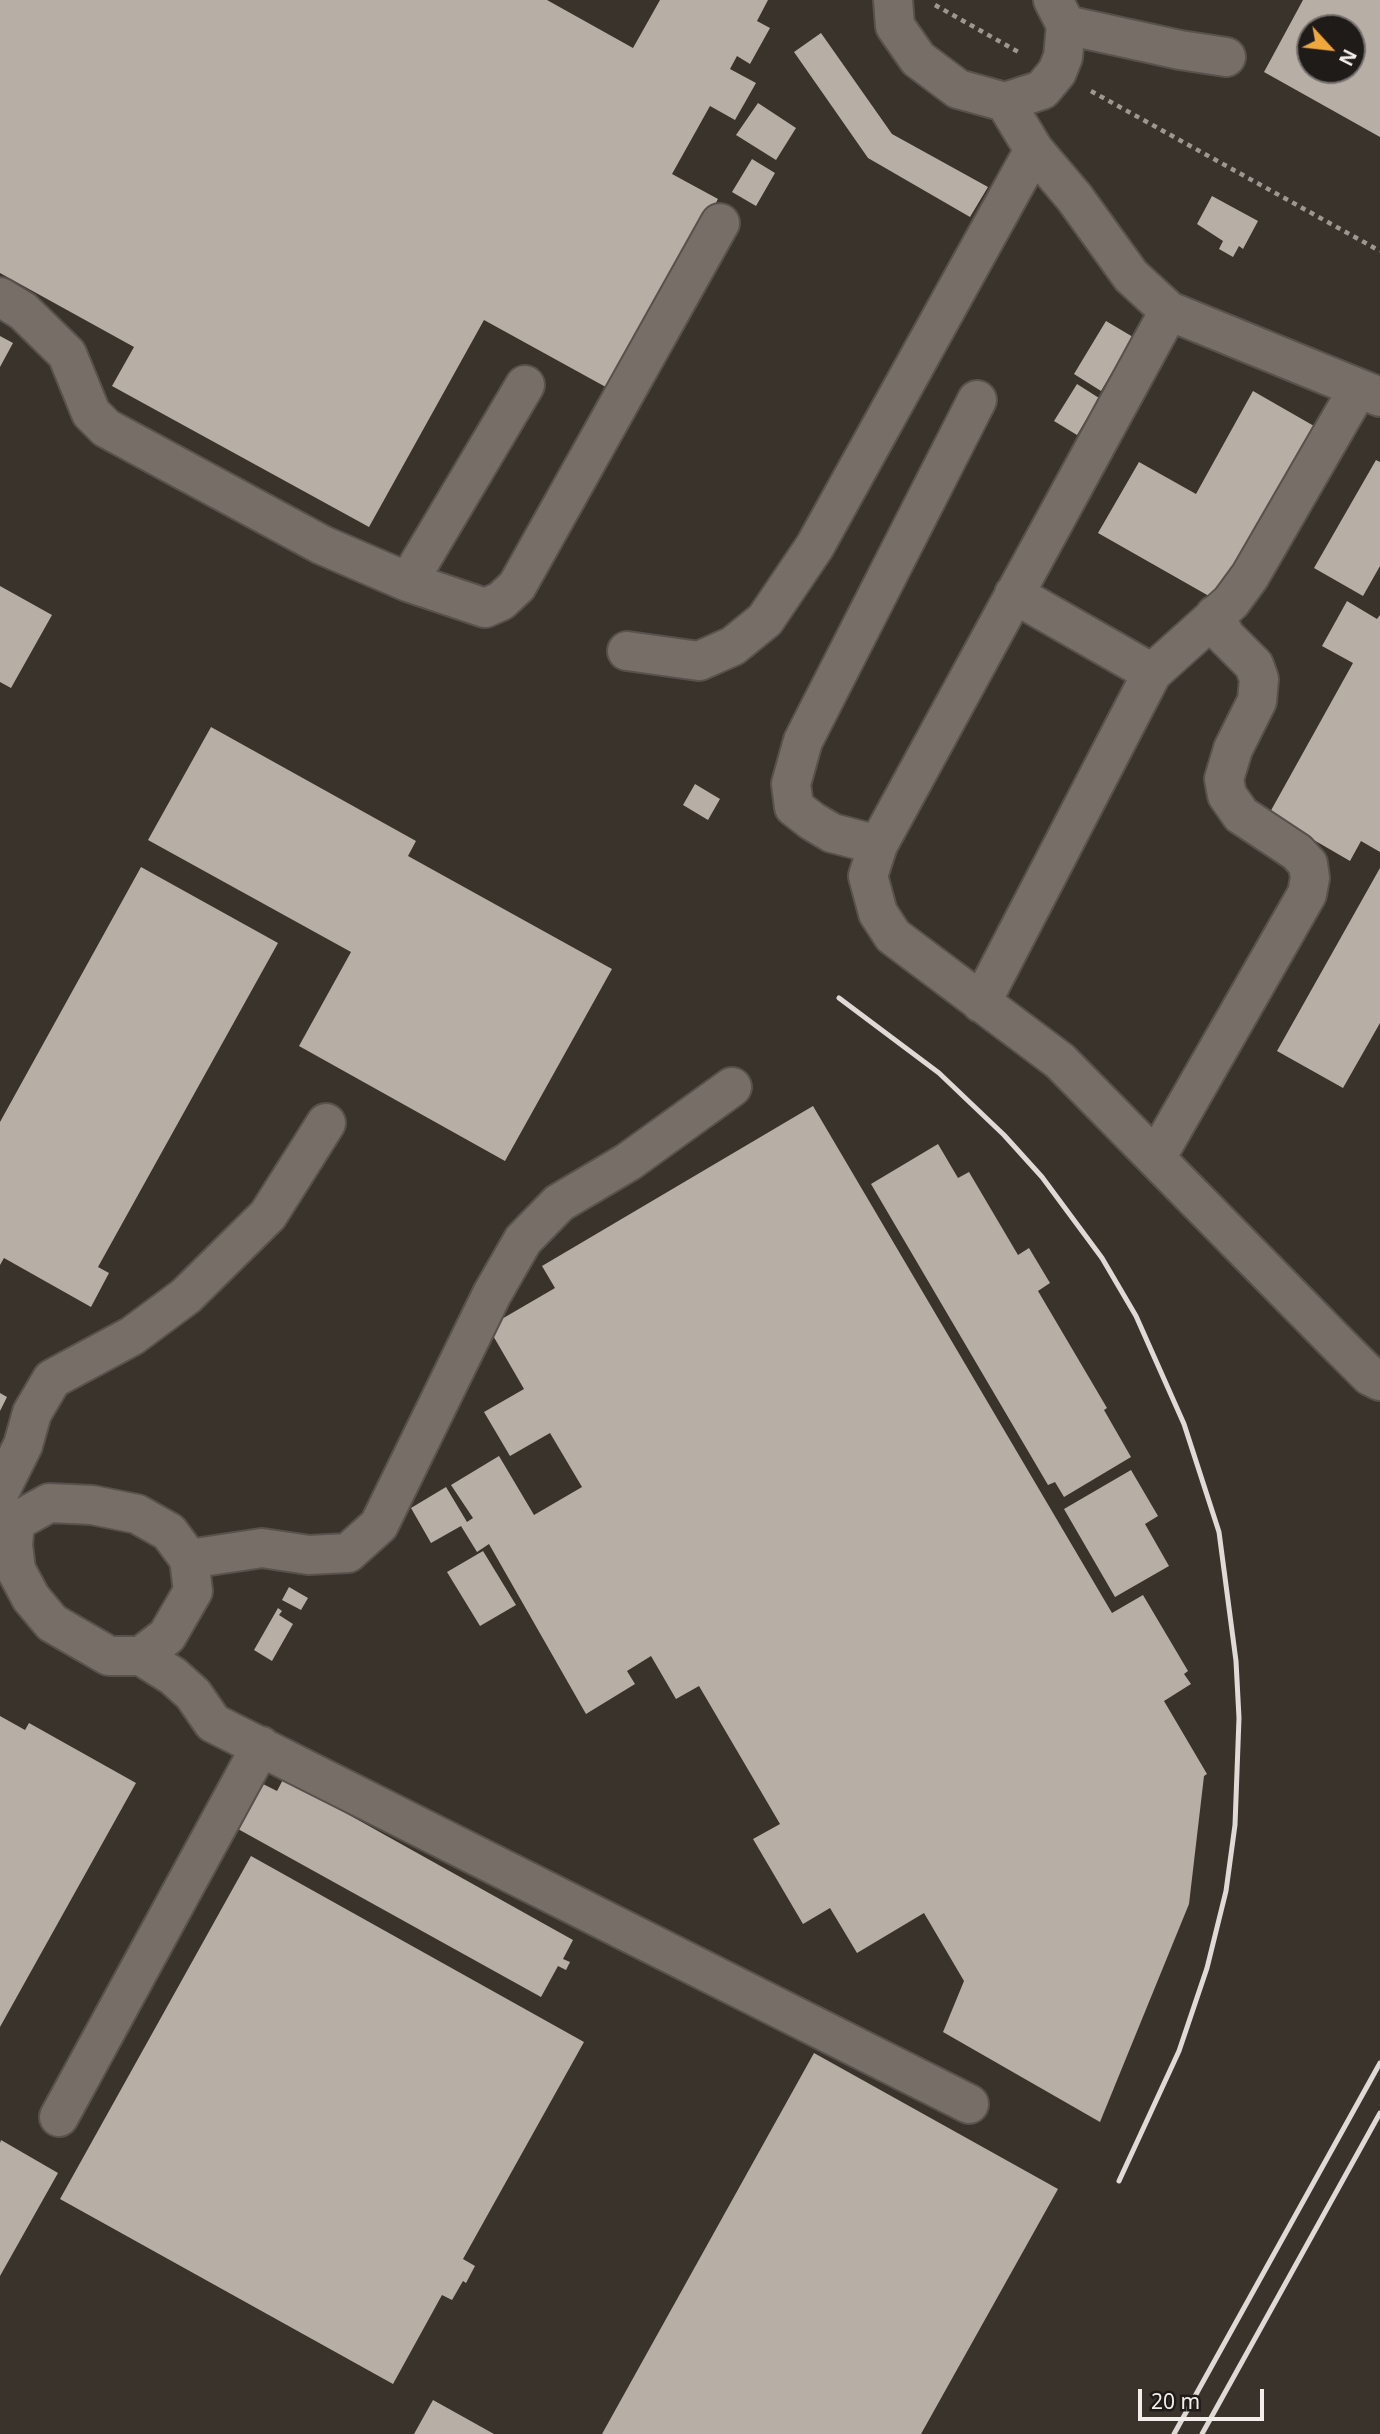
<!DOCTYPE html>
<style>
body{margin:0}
#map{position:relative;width:1380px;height:2434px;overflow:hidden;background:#3a332c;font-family:"Noto Sans",sans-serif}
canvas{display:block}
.north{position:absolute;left:1296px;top:14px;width:70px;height:70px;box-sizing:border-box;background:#1f1b18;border:2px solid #746f6c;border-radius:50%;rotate:117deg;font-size:19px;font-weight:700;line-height:28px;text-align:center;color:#f3eeea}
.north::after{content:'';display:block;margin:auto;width:24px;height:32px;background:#efa73e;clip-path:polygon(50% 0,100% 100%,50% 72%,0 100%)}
.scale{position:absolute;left:1138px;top:2389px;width:126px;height:32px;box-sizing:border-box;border:4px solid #f3eeea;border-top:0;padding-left:9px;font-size:21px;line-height:24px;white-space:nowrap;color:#f3eeea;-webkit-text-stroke:5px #1f1b18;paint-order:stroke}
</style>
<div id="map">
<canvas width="1380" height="2434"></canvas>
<div class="north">N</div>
<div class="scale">20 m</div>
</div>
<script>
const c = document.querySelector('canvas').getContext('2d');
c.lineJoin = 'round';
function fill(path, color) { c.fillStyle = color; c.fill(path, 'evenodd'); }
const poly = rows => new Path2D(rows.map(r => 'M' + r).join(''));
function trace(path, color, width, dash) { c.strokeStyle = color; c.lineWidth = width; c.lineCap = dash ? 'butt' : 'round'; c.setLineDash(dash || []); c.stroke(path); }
const building = poly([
 [0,0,547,0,633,48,660,0,768,0,757,21,770,28,750,64,737,56,730,69,756,83,735,120,710,106,672,174,718,199,613,391,484,320,369,527,112,386,134,347,0,273],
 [1303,0,1380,0,1380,137,1264,72],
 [1310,28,1352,28,1352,70,1310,70],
 [821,33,892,134,988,187,970,217,868,158,794,52],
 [758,103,796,128,776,160,736,135],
 [752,159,775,173,756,206,732,192],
 [1212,196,1258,221,1243,249,1239,246,1233,257,1219,249,1223,241,1197,224],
 [1106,321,1133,337,1101,391,1074,374],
 [0,336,13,343,0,367],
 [1077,384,1099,398,1077,435,1054,421],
 [1253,391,1321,430,1223,604,1098,533,1139,462,1196,494],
 [1376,460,1380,462,1380,566,1363,596,1314,568],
 [0,586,52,615,11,688,0,682],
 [1347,601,1377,619,1380,615,1380,852,1361,841,1350,861,1269,814,1353,663,1322,646],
 [211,727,416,841,408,856,612,969,505,1161,299,1046,351,952,148,840],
 [695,784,720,799,708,820,683,805],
 [141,867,278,943,98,1267,109,1273,91,1307,4,1258,0,1265,0,1122],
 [1380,868,1380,1023,1343,1088,1277,1051],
 [813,1106,1112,1613,1143,1595,1188,1671,1184,1674,1191,1684,1164,1701,1207,1774,1204,1776,1189,1904,1100,2122,943,2032,964,1981,924,1913,857,1953,830,1908,803,1924,753,1839,780,1824,699,1686,676,1699,651,1656,627,1671,635,1684,586,1714,489,1544,477,1552,461,1526,431,1543,411,1508,446,1487,467,1522,473,1518,451,1485,499,1456,534,1515,582,1487,550,1433,510,1456,484,1412,524,1389,488,1327,555,1288,542,1266],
 [938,1144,958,1178,969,1172,1018,1255,1029,1248,1050,1283,1038,1291,1107,1408,1104,1410,1131,1457,1064,1497,1055,1482,1048,1485,871,1184],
 [0,1393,7,1397,0,1411],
 [1131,1470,1158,1516,1145,1524,1169,1566,1115,1597,1064,1509],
 [483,1551,516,1605,480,1626,447,1572],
 [289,1587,308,1598,301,1610,282,1600],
 [278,1608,282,1611,279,1615,293,1624,272,1661,254,1650],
 [0,1716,25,1730,29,1723,136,1783,0,2027],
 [287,1772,308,1792,573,1940,563,1959,570,1962,566,1970,558,1966,541,1997,238,1829,263,1784,277,1791],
 [251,1856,584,2042,463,2259,475,2266,466,2283,463,2281,452,2300,442,2295,393,2384,60,2199],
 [814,2053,1058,2189,921,2434,602,2434],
 [1,2140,58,2173,0,2276,0,2143],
 [433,2400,494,2434,414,2434]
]);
const path = poly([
 [935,5,1022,54],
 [1091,91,1380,251]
]);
const minor = poly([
 [893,0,895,26,918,59,958,89,1005,102,1042,90,1057,72,1063,57,1066,25,1053,0],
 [1066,25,1180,50,1226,57],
 [1005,102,1034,150,1074,197,1131,276,1169,311,1380,397],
 [0,297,23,311,67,354,91,413,106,428,322,545,408,582,525,385],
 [1169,311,878,845,868,876,878,913,893,936,1060,1061,1336,1342,1370,1376,1380,1381],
 [408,582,485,608,501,601,517,586,720,223],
 [627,651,699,661,733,646,765,620,815,546,1034,150],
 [1152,673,1231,602,1250,576,1358,389],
 [878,845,832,833,812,821,794,807,791,784,803,741,977,400],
 [981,1003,1152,673,1014,594],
 [1156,1158,1307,894,1310,878,1308,864,1297,852,1241,815,1227,795,1224,779,1233,749,1257,701,1259,679,1254,665,1225,636,1215,615],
 [0,1491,23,1445,32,1413,52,1379,132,1336,186,1296,268,1215,326,1123],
 [15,1522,13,1545,16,1570,31,1598,52,1623,109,1656,141,1656,173,1676,193,1694,213,1723,969,2104],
 [15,1522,49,1503,92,1505,137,1514,169,1532,189,1559,193,1591,167,1636,141,1656],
 [189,1559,262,1548,309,1555,348,1553,379,1525,492,1294,523,1240,559,1203,628,1162,732,1087],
 [59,2117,261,1746]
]);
const rail = poly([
 [839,998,939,1073,1004,1135,1042,1177,1102,1258,1136,1316,1184,1424,1219,1532,1236,1661,1239,1718,1235,1825,1226,1891,1207,1968,1179,2051,1119,2181],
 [1174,2434,1380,2063],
 [1202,2434,1380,2113]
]);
fill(building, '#b7aea6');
trace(minor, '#58514c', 42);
trace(path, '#9d9792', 4.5, [5, 5]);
trace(minor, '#776e67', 38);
trace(rail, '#dfdad6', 5);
</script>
